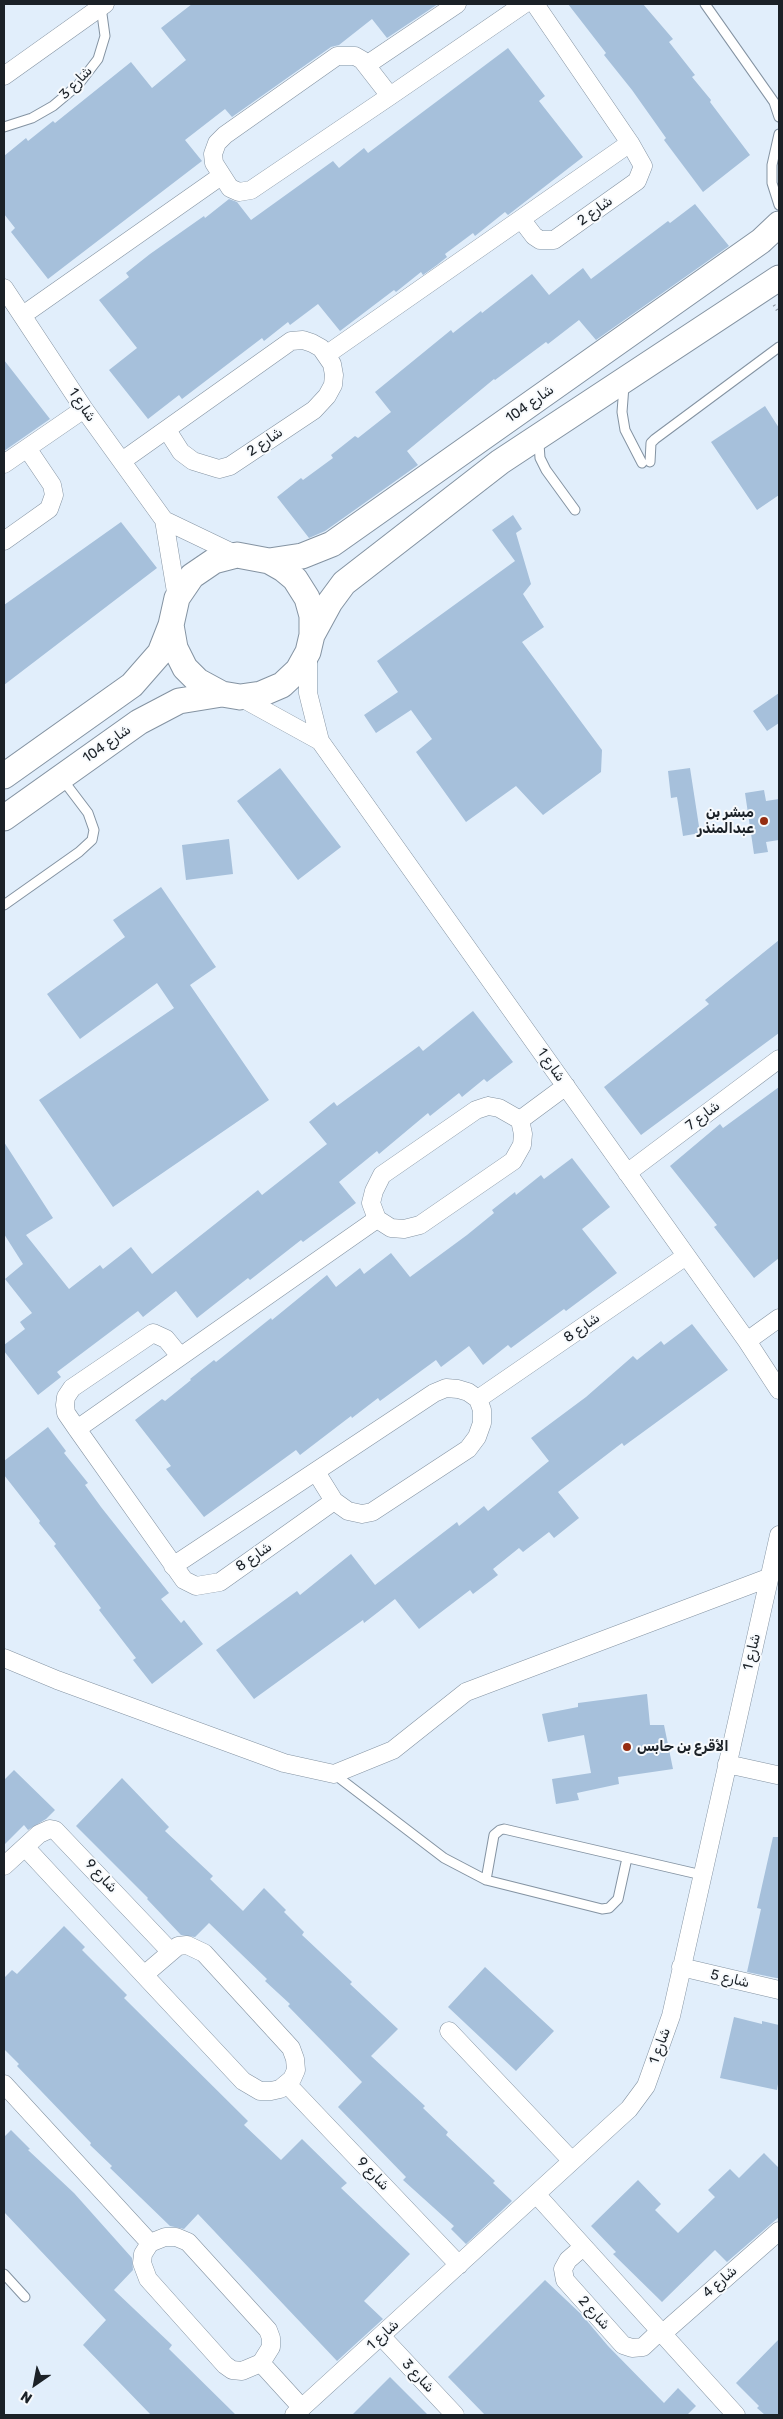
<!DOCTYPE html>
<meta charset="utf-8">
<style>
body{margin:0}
#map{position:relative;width:783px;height:2419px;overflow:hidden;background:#e1eefb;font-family:Rubik,sans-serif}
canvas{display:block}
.frame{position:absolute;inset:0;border:5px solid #1b2127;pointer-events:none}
.north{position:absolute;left:10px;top:2359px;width:50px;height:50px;-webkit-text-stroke:4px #f7fafd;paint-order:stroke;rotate:213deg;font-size:14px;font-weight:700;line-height:20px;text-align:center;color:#1b2127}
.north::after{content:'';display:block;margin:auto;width:18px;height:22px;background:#1b2127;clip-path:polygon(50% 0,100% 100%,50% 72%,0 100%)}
</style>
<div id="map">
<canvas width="783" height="2419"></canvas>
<div class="frame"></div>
<div class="north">N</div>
</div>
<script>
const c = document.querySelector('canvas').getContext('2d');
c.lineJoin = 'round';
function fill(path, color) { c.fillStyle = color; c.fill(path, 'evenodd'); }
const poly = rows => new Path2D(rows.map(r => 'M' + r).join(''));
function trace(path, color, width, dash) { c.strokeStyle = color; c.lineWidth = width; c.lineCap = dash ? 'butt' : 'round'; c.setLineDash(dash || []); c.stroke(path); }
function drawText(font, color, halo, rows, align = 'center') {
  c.font = font + ' Rubik,"Noto Sans Arabic",sans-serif'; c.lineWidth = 4; c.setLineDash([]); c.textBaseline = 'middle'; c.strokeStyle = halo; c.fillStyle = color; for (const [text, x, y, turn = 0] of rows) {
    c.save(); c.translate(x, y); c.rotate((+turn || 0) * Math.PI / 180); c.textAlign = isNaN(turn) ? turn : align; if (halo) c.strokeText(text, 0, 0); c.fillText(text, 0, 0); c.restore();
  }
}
const building = poly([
 [192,4,438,4,387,38,372,19,339,45,331,47,232,117,225,109,185,140,202,161,48,279,11,232,15,228,4,214,4,156,26,138,28,141,53,121,55,123,131,62,152,88,186,60,161,28],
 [568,4,643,4,673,39,669,42,695,75,692,77,711,100,710,102,750,155,703,192,664,140,666,138,632,90,604,55,606,53],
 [508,48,545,96,539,101,583,157,508,215,505,212,475,236,473,233,445,254,447,257,437,265,423,275,421,272,396,292,394,290,340,331,318,304,290,325,288,322,264,341,262,338,182,399,179,395,148,419,109,370,137,348,99,300,129,277,126,273,150,254,204,216,205,218,229,199,237,202,251,220,333,161,339,168,364,148,368,153],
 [695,204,729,246,596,340,579,320,548,344,546,342,495,380,494,379,407,451,418,465,325,531,309,538,277,497,301,478,303,480,333,458,331,455,355,436,358,438,391,412,375,392,451,330,453,333,481,311,482,313,532,274,549,295,583,268,591,279,668,221,670,223],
 [4,360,50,419,4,451],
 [765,406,779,428,779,495,757,510,711,442],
 [513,515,522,529,516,533,531,584,523,594,544,627,522,642,602,750,601,772,543,815,516,786,466,822,416,752,432,739,411,710,376,733,364,715,398,692,377,661,515,561,492,530],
 [121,522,157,568,4,685,4,605],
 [779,693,779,723,767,731,753,711],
 [280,768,341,847,298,880,237,801],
 [690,768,700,833,683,836,677,797,671,798,668,771],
 [764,790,766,801,779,799,779,840,766,842,768,852,754,854,745,793],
 [229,839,233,874,186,880,182,845],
 [161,887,216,967,190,985,269,1100,113,1207,39,1100,174,1008,157,983,80,1039,47,994,125,937,113,920],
 [779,940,779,1033,641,1135,604,1087,709,1004,705,1000],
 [473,1011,513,1062,487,1082,484,1079,462,1097,459,1093,430,1116,428,1113,379,1154,377,1151,339,1182,356,1203,303,1242,301,1240,250,1280,248,1278,197,1318,176,1291,143,1317,138,1311,57,1372,61,1377,38,1395,4,1351,4,1345,25,1329,20,1322,32,1313,5,1279,23,1264,4,1234,4,1142,53,1218,26,1235,69,1289,100,1265,103,1269,131,1247,152,1274,258,1190,262,1195,327,1144,309,1122,334,1102,337,1106,419,1046,423,1051],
 [779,1087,779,1258,754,1278,714,1227,717,1225,670,1166,720,1124,723,1128],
 [572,1158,610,1207,582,1229,617,1273,566,1311,564,1309,511,1348,508,1345,483,1365,469,1346,441,1367,436,1360,380,1401,378,1398,352,1418,351,1416,300,1455,296,1450,204,1517,166,1469,171,1466,135,1420,162,1399,165,1401,191,1380,190,1379,214,1360,216,1362,271,1318,272,1320,327,1275,336,1287,360,1268,364,1274,391,1253,410,1277,467,1235,494,1213,492,1210,515,1192,516,1195,541,1175,544,1179],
 [692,1324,728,1370,624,1446,622,1443,558,1492,579,1518,554,1538,549,1532,523,1552,519,1548,493,1569,498,1575,473,1594,470,1590,419,1629,395,1599,364,1623,363,1620,254,1699,216,1650,297,1591,300,1595,351,1554,375,1585,457,1522,459,1526,484,1506,488,1511,549,1461,531,1438,586,1397,633,1356,637,1360,661,1341,664,1345],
 [48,1427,66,1451,64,1453,88,1483,85,1485,101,1507,169,1593,161,1599,181,1623,184,1620,203,1644,152,1684,133,1660,136,1658,99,1610,101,1608,54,1546,56,1544,39,1523,40,1521,4,1475,4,1461],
 [647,1694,650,1725,664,1725,673,1769,618,1777,619,1784,577,1793,579,1800,556,1804,552,1779,591,1773,584,1735,548,1742,542,1714,578,1707,578,1703],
 [14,1770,55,1810,46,1819,28,1830,24,1825,4,1845,4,1780],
 [122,1778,169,1827,165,1831,213,1876,210,1879,243,1911,264,1888,286,1910,284,1912,304,1932,302,1935,352,1982,350,1984,398,2029,371,2056,425,2106,423,2108,448,2132,446,2135,495,2181,493,2183,512,2201,466,2244,451,2229,454,2226,403,2180,406,2177,338,2107,362,2082,288,2006,290,2004,265,1981,267,1979,209,1923,195,1937,181,1935,147,1899,148,1898,76,1826],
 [773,1837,779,1837,779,1978,776,1978,747,1972,761,1909,757,1908],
 [64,1926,85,1947,82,1950,127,1995,124,1998,248,2121,244,2125,281,2160,302,2139,347,2183,341,2188,410,2254,364,2301,383,2319,337,2361,198,2214,184,2229,170,2226,110,2168,112,2166,90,2145,91,2143,17,2066,19,2064,4,2049,4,1978,12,1970,17,1974],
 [485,1967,554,2031,516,2071,448,2007],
 [734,2017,762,2024,762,2021,779,2025,779,2078,777,2090,720,2078],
 [11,2130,30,2149,28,2150,74,2193,132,2258,133,2270,114,2290,172,2345,169,2349,236,2415,151,2415,83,2345,106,2320,4,2212,4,2137],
 [764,2153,779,2168,779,2217,727,2262,715,2250,662,2302,613,2254,616,2252,591,2226,638,2180,661,2204,655,2210,678,2233,715,2197,708,2190,730,2169,739,2178],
 [545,2280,582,2315,608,2346,664,2403,678,2388,696,2406,687,2415,485,2415,448,2377],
 [779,2339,779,2415,765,2415,757,2408,759,2406,736,2383],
 [390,2377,428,2415,352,2415]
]);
const path = poly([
 [774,305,779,313]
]);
const lane = poly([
 [705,4,774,102,779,117],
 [4,127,32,118,53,106,78,85,98,59,105,36,101,7],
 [779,134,772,165,772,183,779,205],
 [624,386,622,412,625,430,642,463],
 [542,440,539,444,540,458,546,470,575,510],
 [650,462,651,443,655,439,779,347],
 [4,905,79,852,92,840,94,830,88,813,63,780],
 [334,1774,444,1858,486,1880,602,1909,609,1908,618,1899,627,1858],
 [486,1880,494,1835,500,1830,504,1829,702,1875],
 [4,2274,25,2297]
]);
const street = poly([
 [368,64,457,4],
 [4,76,105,4],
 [390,96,362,60,355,56,337,56,225,135,217,143,213,154,214,163,230,188,239,192,251,190,390,96,524,4],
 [521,219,534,236,540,240,554,240,637,181,643,166,630,143,535,4],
 [4,288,84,409,164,520,177,598],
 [23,315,221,176],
 [326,355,630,143],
 [122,461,291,341,303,340,312,343,321,348,332,364,334,375,333,385,327,396,314,410,230,466,219,469,193,461,181,452,167,430],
 [4,464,84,409],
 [164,520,237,555],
 [4,541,49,509,54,495,52,485,27,448],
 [308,653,308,693,320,741,747,1341,779,1390],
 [240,697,320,741],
 [488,1106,499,1108,520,1120,523,1134,522,1145,513,1161,420,1225,404,1229,391,1228,377,1219,371,1203,374,1191,382,1175,476,1110,488,1106],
 [520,1120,566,1086],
 [627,1173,779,1059],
 [747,1341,779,1318],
 [180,1356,166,1339,153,1333,72,1388,66,1397,65,1405,66,1413,77,1429,184,1580,196,1586,220,1582,334,1501],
 [478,1399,686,1256],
 [77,1429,377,1219],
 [173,1566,434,1393,446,1388,458,1389,468,1392,478,1399,482,1410,482,1423,477,1437,468,1449,372,1512,362,1514,348,1511,334,1501,316,1472],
 [4,1658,57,1680,284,1763,334,1774,393,1750,466,1692,768,1578],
 [727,1764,777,1775],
 [25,1847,144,1975,243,2081,260,2091,271,2091,280,2089,292,2079,296,2070,295,2059,291,2048,204,1953,187,1945,178,1946,144,1975],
 [4,1866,39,1834,50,1829,55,1830,170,1951],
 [681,1967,779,1990],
 [449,2031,572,2161],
 [4,2084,150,2243],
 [287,2084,459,2265],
 [536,2194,736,2415],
 [165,2237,176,2237,188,2242,268,2330,271,2338,271,2347,261,2363,242,2371,232,2370,225,2365,148,2279,142,2263,143,2254,150,2243,165,2237],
 [583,2247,568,2260,563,2269,565,2280,623,2345,632,2348,643,2347,659,2332],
 [662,2334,779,2231],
 [381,2336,455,2415],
 [261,2363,302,2408],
 [294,2415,629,2109,646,2086,671,2016,779,1535]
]);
const secondary = poly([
 [269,561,283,569,295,579,307,598,312,616,312,635,308,652,298,670,282,685,261,694,240,697,222,694,198,681,185,668,175,648,171,625,177,598,192,576,214,561,237,555,269,561,302,556,332,544,761,241,779,224],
 [312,635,330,602,344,583,500,462,779,278],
 [4,776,132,685,160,653,171,625],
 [4,818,139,722,179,701,222,694]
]);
const markers = [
 [764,821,5,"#952d12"],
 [627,1747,5,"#952d12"]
];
const streetNames = [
 ["شارع 3",76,83,-46],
 ["شارع 2",595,211,-36],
 ["شارع 104",530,404,-35],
 ["شارع 1",82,405,56],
 ["شارع 2",265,442,-34],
 ["شارع 104",107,744,-35],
 ["شارع 1",551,1065,55],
 ["شارع 7",703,1116,-37],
 ["شارع 8",582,1328,-35],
 ["شارع 8",254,1557,-35],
 ["شارع 1",752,1652,-77],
 ["شارع 9",101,1876,47],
 ["شارع 5",730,1979,13],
 ["شارع 1",660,2046,-70],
 ["شارع 9",373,2174,46],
 ["شارع 4",720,2282,-41],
 ["شارع 2",594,2313,48],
 ["شارع 1",383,2335,-42],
 ["شارع 3",418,2376,47]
];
const poiNames = [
 ["مبشر بن",754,813],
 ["عبدالمنذر",754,829],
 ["الأقرع بن حابس",637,1747,"left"]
];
fill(building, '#a6c0db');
trace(lane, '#8493a2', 11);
trace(street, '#8493a2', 19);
trace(secondary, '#8493a2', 27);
trace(path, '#8c96a0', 3, [1, 4]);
trace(lane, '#fff', 9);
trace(street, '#fff', 18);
trace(secondary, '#fff', 25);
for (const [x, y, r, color] of markers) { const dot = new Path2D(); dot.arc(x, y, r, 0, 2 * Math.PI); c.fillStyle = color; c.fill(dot); trace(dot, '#f7fafd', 2); }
drawText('14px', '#1b2127', '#f7fafd', streetNames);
drawText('bold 14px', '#1b2127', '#f7fafd', poiNames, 'right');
</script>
